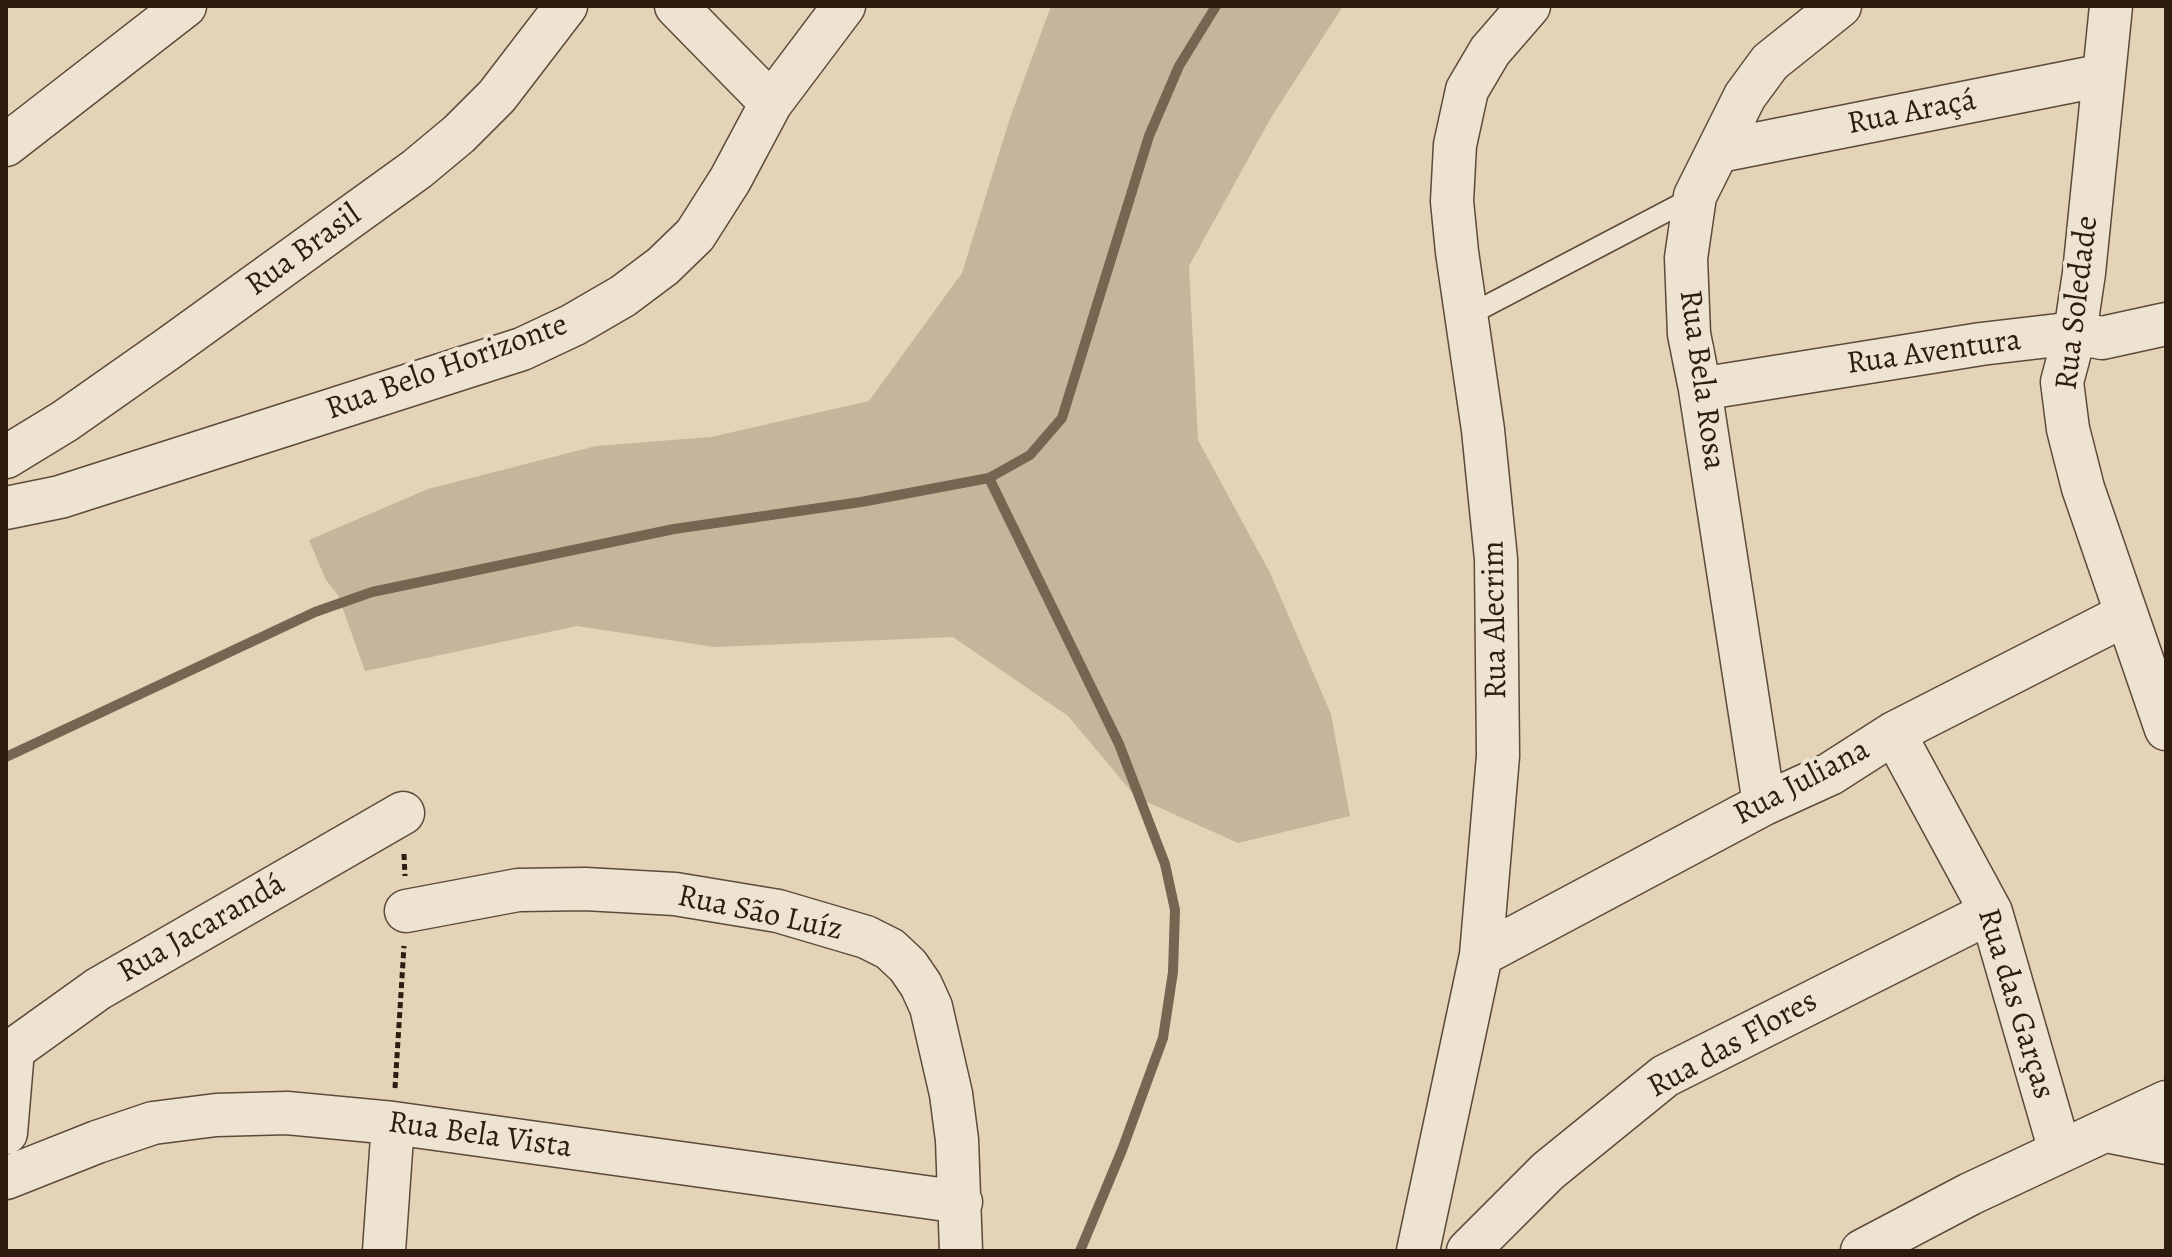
<!DOCTYPE html>
<meta charset="utf-8">
<style>
body{margin:0}
#map{position:relative;width:2172px;height:1257px;overflow:hidden;background:#e5d3b7;font-family:Alegreya,serif}
canvas{display:block}
.frame{position:absolute;inset:0;border:8px solid #2e1c10;pointer-events:none}
</style>
<div id="map">
<canvas width="2172" height="1257"></canvas>
<div class="frame"></div>
</div>
<script>
const c = document.querySelector('canvas').getContext('2d');
c.lineJoin = 'round';
function fill(path, color) { c.fillStyle = color; c.fill(path, 'evenodd'); }
const poly = rows => new Path2D(rows.map(r => 'M' + r).join(''));
function trace(path, color, width, dash) { c.strokeStyle = color; c.lineWidth = width; c.lineCap = dash ? 'butt' : 'round'; c.setLineDash(dash || []); c.stroke(path); }
function drawText(font, color, halo, rows, align = 'center') {
  c.font = font + ' Alegreya,serif'; c.lineWidth = 8; c.setLineDash([]); c.textBaseline = 'middle'; c.strokeStyle = halo; c.fillStyle = color; for (const [text, x, y, turn = 0] of rows) {
    c.save(); c.translate(x, y); c.rotate((+turn || 0) * Math.PI / 180); c.textAlign = isNaN(turn) ? turn : align; if (halo) c.strokeText(text, 0, 0); c.fillText(text, 0, 0); c.restore();
  }
}
const green = poly([
 [1051,6,1343,6,1272,116,1189,266,1198,440,1270,573,1331,714,1350,816,1238,843,1136,797,1068,716,953,637,715,647,577,626,365,671,338,595,326,580,309,540,428,489,596,446,711,437,869,401,962,273,1010,118]
]);
const stream = poly([
 [989,478,1119,744,1165,864,1175,910,1173,972,1163,1038,1122,1150,1080,1251],
 [6,757,315,612,372,592,674,529,861,502,989,478,1030,455,1062,418,1149,136,1179,66,1216,6]
]);
const path = poly([
 [404,854,405,876],
 [395,1088,404,946]
]);
const service = poly([
 [1467,316,1694,197]
]);
const minor = poly([
 [676,6,771,103],
 [2111,6,2084,273,2075,333,2062,382,2068,429,2083,488,2166,729],
 [6,145,185,6],
 [1720,151,2104,75],
 [1700,389,1981,344,2075,333,2102,338,2166,324],
 [6,457,65,421,169,348,417,169,459,134,497,96,566,6],
 [6,508,60,497,522,349,573,325,623,296,663,266,695,235,730,180,771,103,844,6],
 [1894,733,1991,912,2060,1151],
 [1764,804,1700,389,1689,334,1686,258,1695,196,1745,96,1770,62,1840,6],
 [406,911,518,890,585,889,675,894,778,911,866,937,890,949,908,966,921,985,931,1007,951,1094,957,1140,961,1251],
 [1481,955,1764,804,1830,774,1894,733,2125,615],
 [6,1055,98,989,403,813],
 [2106,1131,2166,1143],
 [6,1133,13,1050],
 [6,1178,97,1142,153,1123,216,1115,287,1113,393,1123,961,1202],
 [384,1251,393,1123],
 [1418,1251,1481,955,1498,756,1496,559,1483,430,1457,252,1452,201,1455,145,1467,90,1490,51,1529,6],
 [1468,1251,1548,1171,1665,1076,1991,912],
 [1862,1251,1970,1194,2166,1102]
]);
const streetNames = [
 ["Rua Araçá",1912,113,-11],
 ["Rua Brasil",304,251,-36],
 ["Rua Soledade",2078,303,-83],
 ["Rua Aventura",1934,353,-8],
 ["Rua Belo Horizonte",447,368,-20],
 ["Rua Bela Rosa",1701,380,82],
 ["Rua Alecrim",1496,620,-91],
 ["Rua Juliana",1802,783,-28],
 ["Rua São Luíz",760,914,12],
 ["Rua Jacarandá",202,929,-30],
 ["Rua das Garças",2015,1004,73],
 ["Rua das Flores",1733,1045,-29],
 ["Rua Bela Vista",480,1136,8]
];
fill(green, '#c6b49b');
trace(stream, '#776552', 10);
trace(service, '#5c4a3a', 23);
trace(minor, '#5c4a3a', 45);
trace(path, '#2e1c10', 5, [6, 4]);
trace(service, '#eee2d0', 20);
trace(minor, '#eee2d0', 42);
drawText('32px', '#2e1c10', '#eee2d0', streetNames);
</script>
